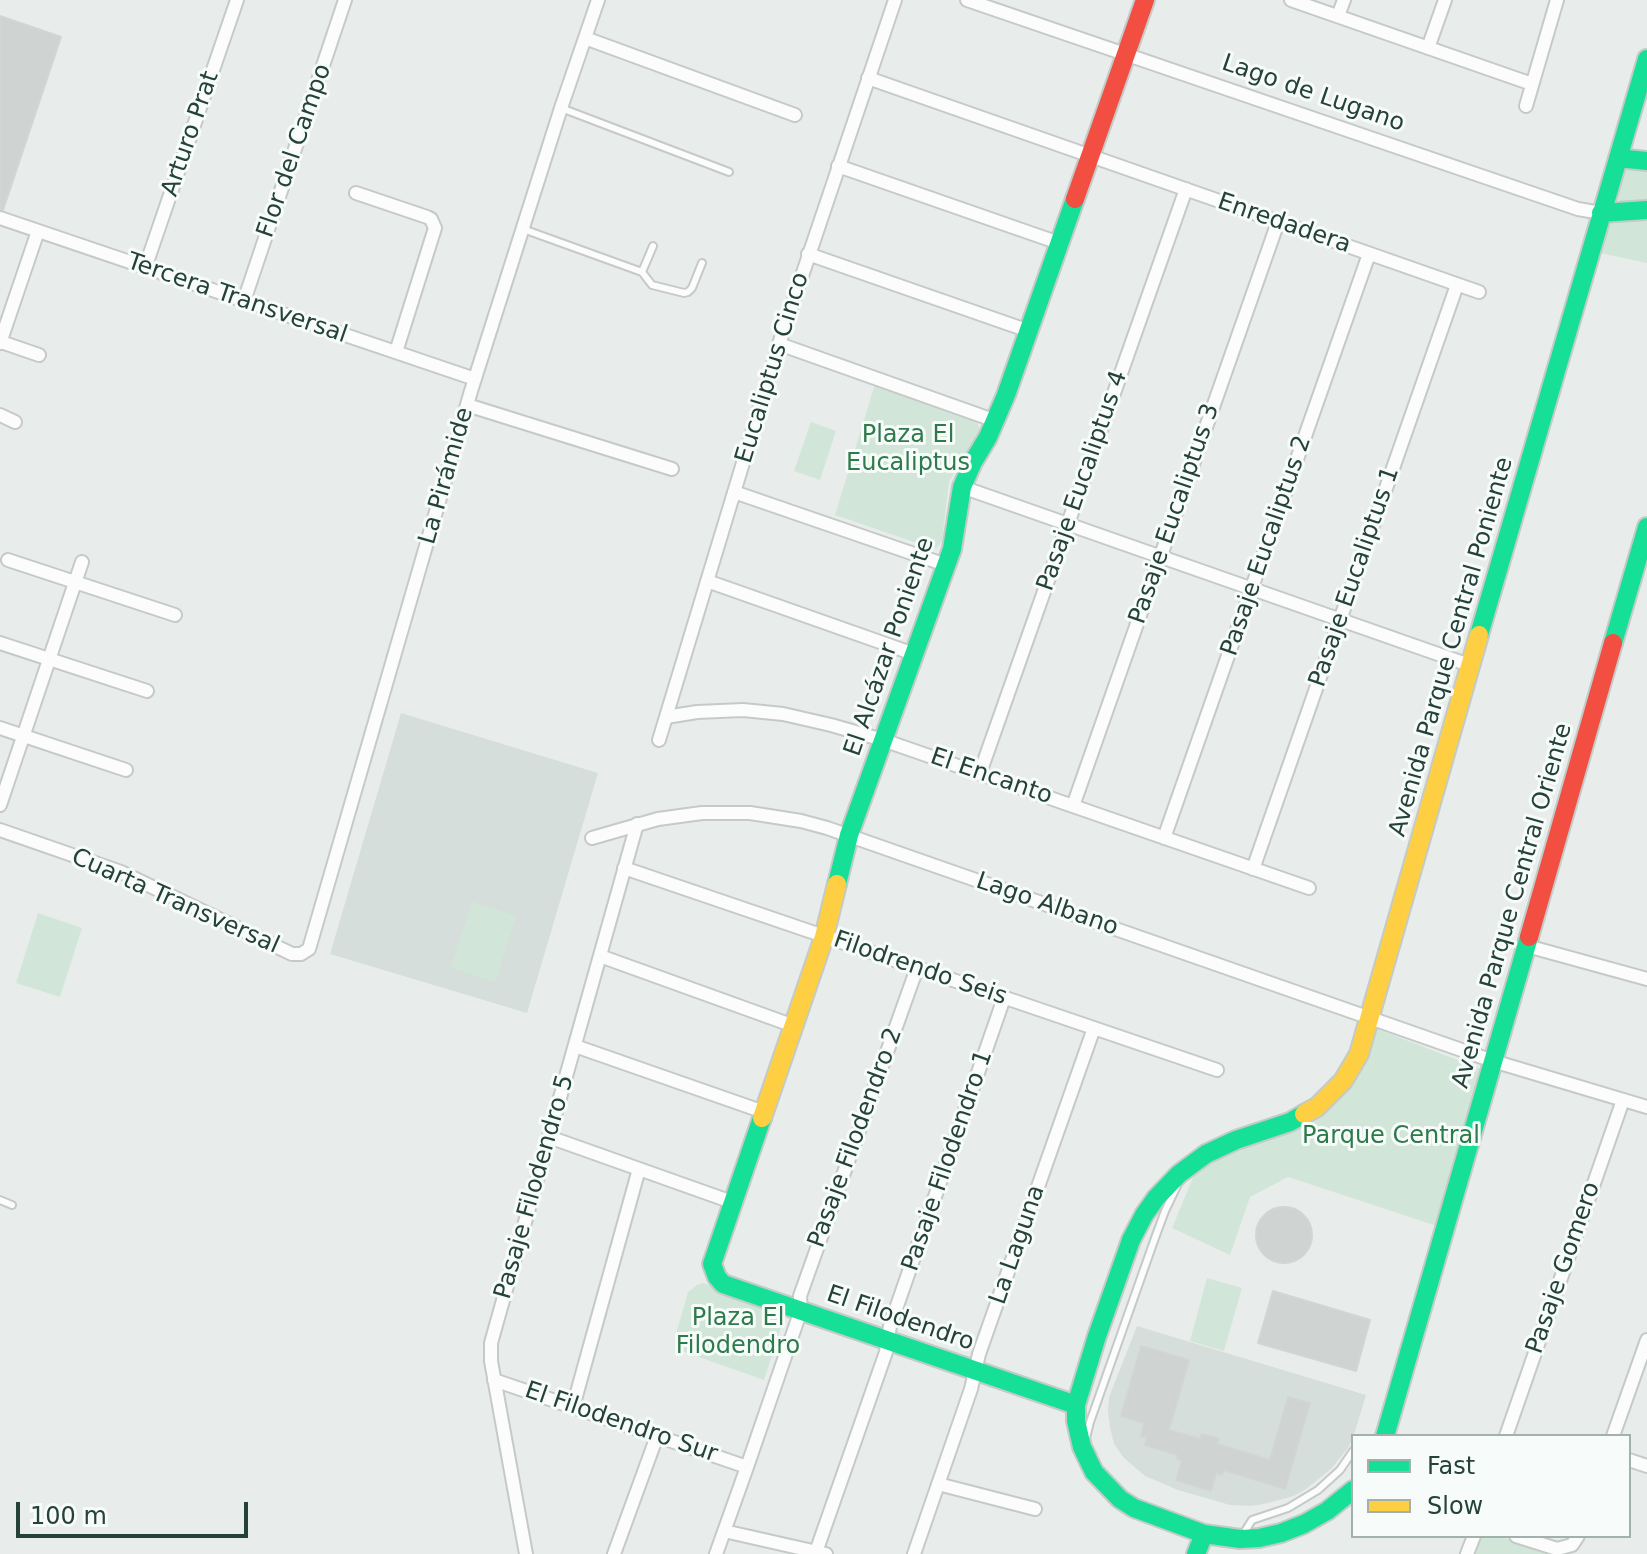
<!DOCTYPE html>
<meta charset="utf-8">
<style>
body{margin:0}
#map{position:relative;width:1647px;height:1554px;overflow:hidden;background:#e8edeb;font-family:"DejaVu Sans",sans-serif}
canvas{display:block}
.legend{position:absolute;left:1351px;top:1434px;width:280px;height:104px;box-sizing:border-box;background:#f7fbf9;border:2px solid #a3b1ad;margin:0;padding:10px 14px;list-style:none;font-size:24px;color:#24423a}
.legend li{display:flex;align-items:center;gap:16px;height:40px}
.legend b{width:40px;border:2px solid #a3b1ad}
.scale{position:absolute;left:16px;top:1502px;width:232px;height:36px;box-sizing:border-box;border:4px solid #24423a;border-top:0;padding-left:10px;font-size:24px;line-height:28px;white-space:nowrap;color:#24423a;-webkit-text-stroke:6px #f7fbf9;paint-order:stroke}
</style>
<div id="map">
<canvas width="1647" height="1554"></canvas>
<ul class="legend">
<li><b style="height:10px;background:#16e098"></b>Fast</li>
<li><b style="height:10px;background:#ffcf43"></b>Slow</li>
</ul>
<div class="scale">100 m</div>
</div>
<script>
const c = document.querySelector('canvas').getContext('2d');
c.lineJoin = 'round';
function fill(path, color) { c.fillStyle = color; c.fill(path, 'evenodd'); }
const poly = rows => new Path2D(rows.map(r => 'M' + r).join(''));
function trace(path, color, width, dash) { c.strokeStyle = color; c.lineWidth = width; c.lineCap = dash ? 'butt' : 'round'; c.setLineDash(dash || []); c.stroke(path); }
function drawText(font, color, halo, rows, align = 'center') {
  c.font = font + ' "DejaVu Sans",sans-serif'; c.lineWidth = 6; c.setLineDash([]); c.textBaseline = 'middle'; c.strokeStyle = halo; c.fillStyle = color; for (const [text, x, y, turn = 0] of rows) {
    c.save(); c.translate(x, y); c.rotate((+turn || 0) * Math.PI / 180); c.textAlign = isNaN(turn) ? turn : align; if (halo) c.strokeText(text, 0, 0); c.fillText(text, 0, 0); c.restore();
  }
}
const built = poly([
 [401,713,598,773,527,1013,330,954],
 [1137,1326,1366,1395,1353,1438,1348,1448,1331,1469,1306,1489,1294,1496,1264,1504,1250,1506,1230,1505,1178,1490,1145,1476,1124,1458,1114,1444,1110,1427,1108,1411,1109,1397]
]);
const green = poly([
 [1621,161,1647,165,1647,203,1622,203,1615,197],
 [1647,217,1647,263,1595,252,1603,224],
 [875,384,975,420,979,426,979,431,949,482,942,540,939,546,934,549,835,515],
 [811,422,836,431,820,480,794,471],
 [472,902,516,916,495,982,451,968],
 [38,913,82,928,60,997,16,983],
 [1372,1027,1481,1069,1437,1226,1288,1177,1250,1197,1230,1255,1172,1228,1197,1168,1229,1152,1320,1117,1359,1066],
 [1207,1278,1242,1288,1224,1351,1190,1341],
 [703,1283,777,1308,784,1313,784,1318,764,1380,682,1351,675,1338,688,1292,697,1285],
 [1478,1536,1499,1536,1549,1554,1470,1554]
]);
const building = poly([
 [0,16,61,37,3,210,0,209,0,16],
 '1256 1235a28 28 0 1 1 56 0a28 28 0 1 1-56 0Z',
 [1273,1291,1370,1320,1356,1371,1258,1343,1273,1291],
 [1141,1346,1189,1360,1169,1430,1200,1439,1202,1434,1219,1439,1217,1444,1270,1460,1288,1397,1310,1403,1285,1489,1224,1470,1222,1475,1216,1473,1211,1491,1176,1480,1182,1461,1177,1459,1178,1455,1145,1445,1147,1437,1141,1436,1144,1423,1121,1416,1141,1346]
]);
const lane = poly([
 [561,108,729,172],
 [523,229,642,272,652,285,684,293,688,292,692,288,702,263],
 [642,272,653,246],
 [0,1200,12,1205],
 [1086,1438,1090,1422,1155,1238,1165,1211,1177,1186],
 [1242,1536,1252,1520,1288,1508,1318,1490,1340,1470,1353,1451]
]);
const street = poly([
 [967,0,1578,209,1601,213],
 [1291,0,1532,84],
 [1338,16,1344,0],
 [585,38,795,115],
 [1428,48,1445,0],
 [868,78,1479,292],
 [1526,106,1557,0],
 [838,166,1059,243],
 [356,193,427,217,431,219,435,228,396,352],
 [0,218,475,379],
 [808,254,1029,331],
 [145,268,237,0],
 [244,301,345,0],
 [1,342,39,355],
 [0,343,38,231],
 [779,344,996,421],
 [467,405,672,469],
 [0,415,15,422],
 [962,487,1472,666],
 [734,492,946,565],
 [8,560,175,615],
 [707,581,914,654],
 [0,643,147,691],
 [666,717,697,712,743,710,783,714,831,725,883,740,1309,888],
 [0,728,126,770],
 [659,740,779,344,895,0],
 [980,773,1186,189],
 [0,805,82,562],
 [1073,806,1278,222],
 [0,830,121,872,292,954,301,954,309,949,471,391,561,108,598,0],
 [592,838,658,819,702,813,750,813,801,821,827,828,1493,1061,1647,1107],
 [1164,838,1369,254],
 [624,868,1217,1070],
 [1253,869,1457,285],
 [1527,946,1647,979],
 [600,956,794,1026],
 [575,1046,764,1112],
 [549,1137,732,1202],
 [494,1380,747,1467],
 [573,1407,639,1169],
 [1506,1436,1623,1100],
 [1613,1436,1647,1340],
 [1629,1460,1647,1466],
 [938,1484,1035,1509],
 [724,1531,826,1554],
 [1516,1536,1557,1549,1572,1545,1578,1536],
 [816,1552,886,1352,890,1326,1004,998],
 [526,1554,491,1361,491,1343,637,824],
 [614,1554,657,1436],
 [716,1554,747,1467,801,1310,800,1296,917,968],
 [914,1554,971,1389,979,1354,1094,1028],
 [1467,1554,1474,1536]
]);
const fast = poly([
 [1618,158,1647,161],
 [1601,213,1647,210],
 [1479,635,1647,59],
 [1613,643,1647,527],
 [837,884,849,835,952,549,962,487,973,462,988,437,1006,395,1075,199],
 [1304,1114,1290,1122,1236,1140,1206,1154,1179,1174,1156,1198,1144,1215,1131,1240,1097,1336,1076,1405,1076,1421,1082,1447,1094,1472,1120,1499,1134,1508,1204,1534,1240,1539,1259,1538,1281,1533,1304,1524,1327,1511,1353,1490],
 [762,1118,712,1264,717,1277,723,1284,1076,1405],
 [1385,1436,1529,937],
 [1196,1554,1204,1534]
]);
const slow = poly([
 [1304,1114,1317,1107,1343,1081,1359,1054,1479,635],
 [762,1118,824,937,837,884]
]);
const jam = poly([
 [1075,199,1145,0],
 [1529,937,1613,643]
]);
const streetNames = [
 ["Lago de Lugano",1313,94,19],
 ["Arturo Prat",191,134,-71],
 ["Flor del Campo",295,151,-71],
 ["Enredadera",1284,224,19],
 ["Tercera Transversal",237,299,19],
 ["Eucaliptus Cinco",773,368,-73],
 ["La Pirámide",447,476,-74],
 ["Pasaje Eucaliptus 4",1083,481,-71],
 ["Pasaje Eucaliptus 3",1175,514,-71],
 ["Pasaje Eucaliptus 2",1267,546,-71],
 ["Pasaje Eucaliptus 1",1355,577,-71],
 ["El Alcázar Poniente",890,647,-71],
 ["Avenida Parque Central Poniente",1452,647,-74],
 ["El Encanto",991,777,19],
 ["Cuarta Transversal",175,902,24],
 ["Lago Albano",1047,905,19],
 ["Avenida Parque Central Oriente",1513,906,-74],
 ["Filodrendo Seis",920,969,19],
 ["Pasaje Filodendro 2",856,1138,-70],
 ["Pasaje Filodendro 1",948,1161,-71],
 ["Pasaje Filodendro 5",535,1187,-74],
 ["La Laguna",1018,1245,-71],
 ["Pasaje Gomero",1564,1268,-71],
 ["El Filodendro",900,1319,19],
 ["El Filodendro Sur",621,1423,19]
];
const parkNames = [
 ["Plaza El",908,436],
 ["Eucaliptus",908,464],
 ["Parque Central",1391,1137],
 ["Plaza El",738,1319],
 ["Filodendro",738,1347]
];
fill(built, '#d6dedb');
fill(green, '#d1e6d8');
fill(building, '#cfd4d2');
trace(building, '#d1d6d4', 2);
trace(lane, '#c5cac8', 10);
trace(street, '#c5cac8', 16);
trace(fast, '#c3cbc8', 22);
trace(slow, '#c3cbc8', 22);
trace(jam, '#c3cbc8', 22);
trace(lane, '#fcfcfc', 6);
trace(street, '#fcfcfc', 12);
trace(fast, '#16e098', 18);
trace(slow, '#ffcf43', 18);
trace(jam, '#f24e42', 18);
drawText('24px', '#24423a', '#f7fbf9', streetNames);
drawText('24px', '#2d7a4b', '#f7fbf9', parkNames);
</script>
